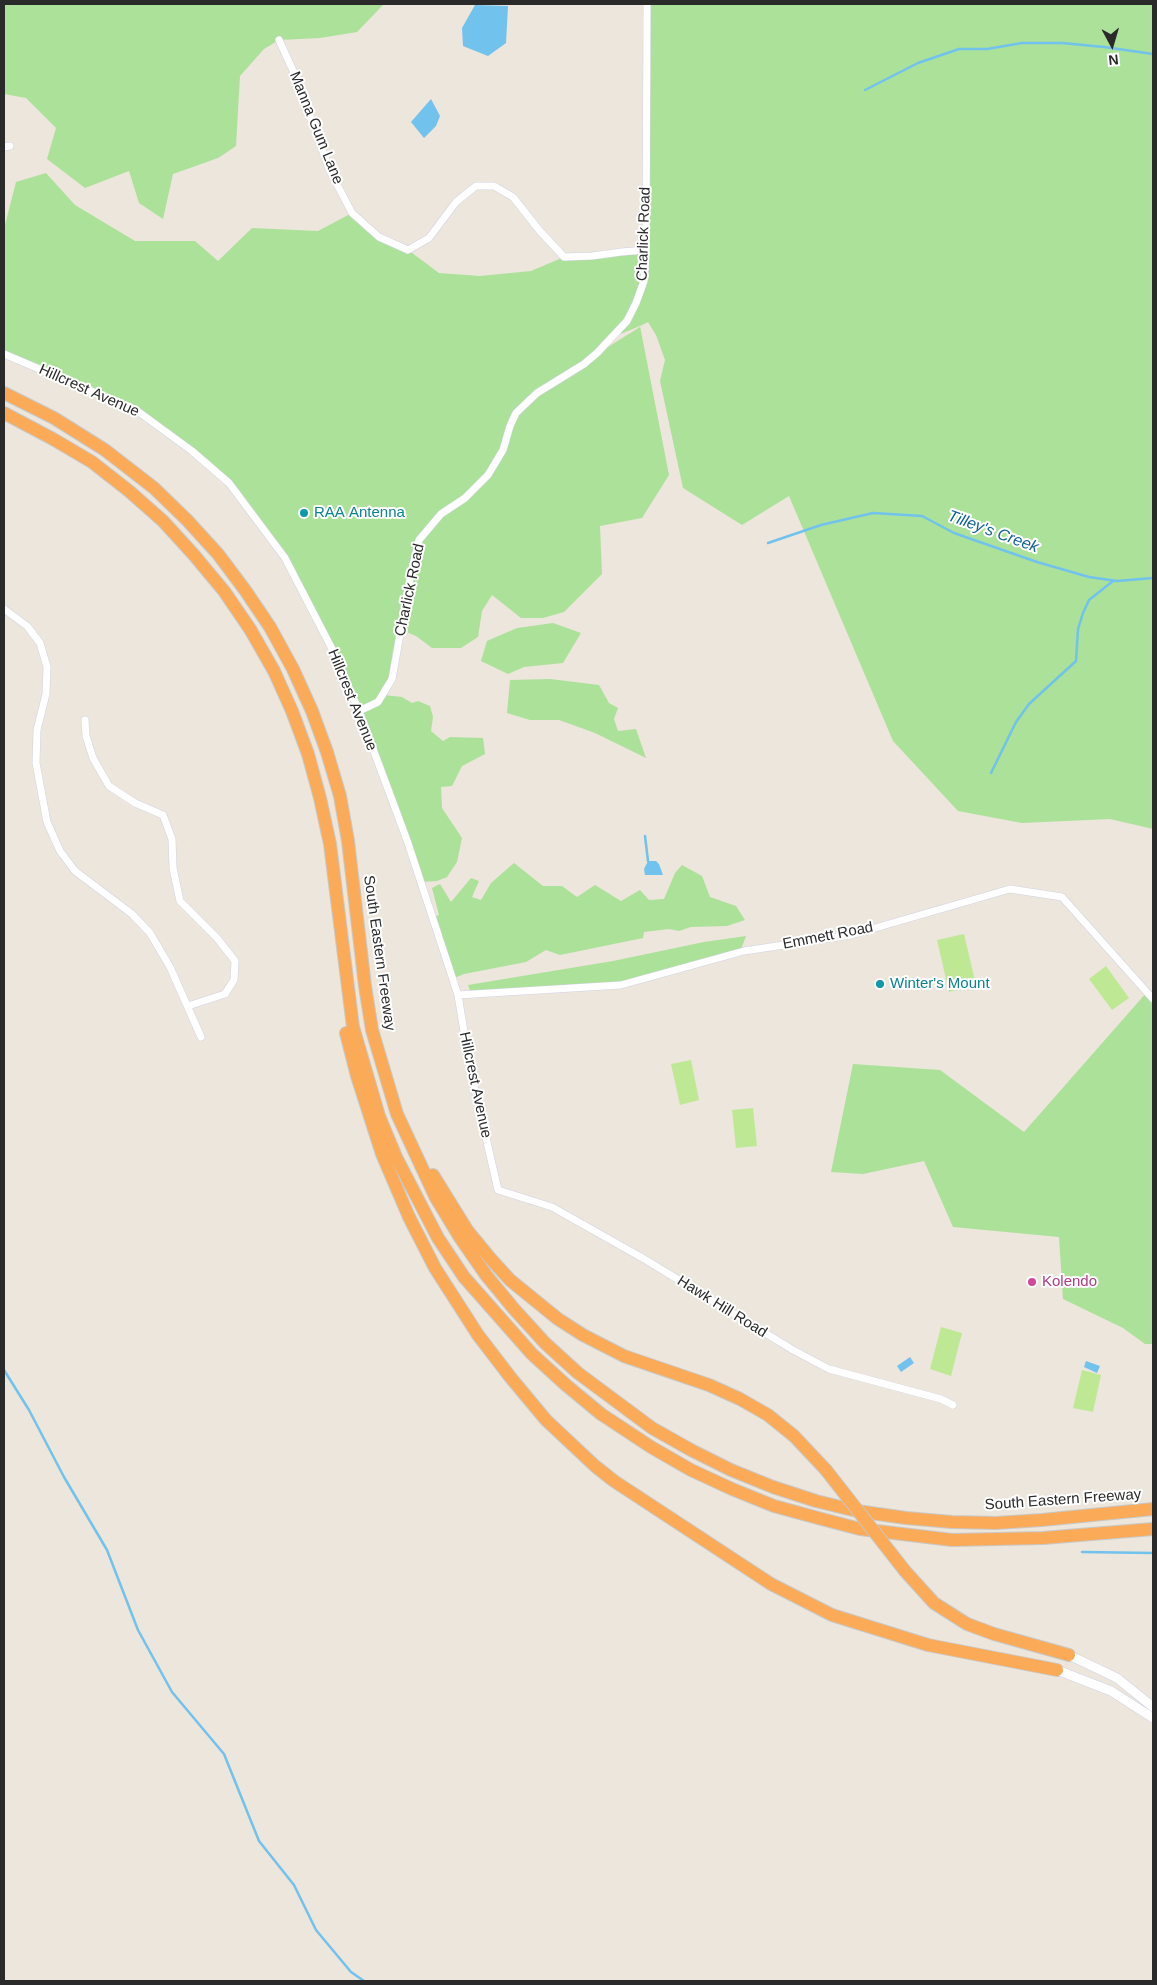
<!DOCTYPE html>
<style>
body{margin:0}
#map{position:relative;width:1157px;height:1985px;overflow:hidden;background:#ece6dc;font-family:Helvetica,sans-serif}
canvas{display:block}
.frame{position:absolute;inset:0;border:5px solid #2a2a2a;pointer-events:none}
.north{position:absolute;left:1087px;top:20px;width:50px;height:50px;-webkit-text-stroke:4px #fff;paint-order:stroke;rotate:174deg;font-size:14px;font-weight:700;line-height:20px;text-align:center;color:#2a2a2a}
.north::after{content:'';display:block;margin:auto;width:18px;height:22px;background:#2a2a2a;clip-path:polygon(50% 0,100% 100%,50% 72%,0 100%)}
</style>
<div id="map">
<canvas width="1157" height="1985"></canvas>
<div class="frame"></div>
<div class="north">N</div>
</div>
<script>
const c = document.querySelector('canvas').getContext('2d');
c.lineJoin = 'round';
function fill(path, color) { c.fillStyle = color; c.fill(path, 'evenodd'); }
const poly = rows => new Path2D(rows.map(r => 'M' + r).join(''));
function trace(path, color, width, dash) { c.strokeStyle = color; c.lineWidth = width; c.lineCap = dash ? 'butt' : 'round'; c.setLineDash(dash || []); c.stroke(path); }
function drawText(font, color, halo, rows, align = 'center') {
  c.font = font + ' Helvetica,sans-serif'; c.lineWidth = 4; c.setLineDash([]); c.textBaseline = 'middle'; c.strokeStyle = halo; c.fillStyle = color; for (const [text, x, y, turn = 0] of rows) {
    c.save(); c.translate(x, y); c.rotate((+turn || 0) * Math.PI / 180); c.textAlign = isNaN(turn) ? turn : align; if (halo) c.strokeText(text, 0, 0); c.fillText(text, 0, 0); c.restore();
  }
}
const green = poly([
 [4,4,384,4,357,32,320,38,279,40,264,49,240,76,236,146,218,158,173,174,163,219,139,203,129,171,85,188,47,159,56,128,26,98,4,94],
 [649,4,1153,4,1153,829,1110,819,1022,823,958,811,893,741,789,496,742,525,683,488,660,381,665,360,656,335,648,322,640,326,669,475,642,518,600,526,602,574,564,612,543,618,521,618,492,595,482,611,478,637,461,648,432,648,416,636,397,628,387,689,384,695,402,697,412,703,418,701,430,706,433,717,431,731,443,741,450,737,483,738,485,754,462,766,452,786,441,787,442,808,462,838,457,862,447,877,437,881,421,882,359,712,285,558,229,483,136,410,4,354,4,229,16,182,46,173,75,205,135,241,195,241,218,261,252,228,318,231,352,213,379,237,408,250,439,273,480,276,531,271,564,257,646,250],
 [640,326,640,327,600,352,613,337],
 [553,623,581,633,563,663,524,667,508,674,481,661,487,641,517,628],
 [550,679,599,685,609,703,618,708,614,719,618,731,636,729,646,758,595,733,559,720,530,720,507,713,510,680],
 [514,863,543,886,562,886,577,897,595,885,621,901,640,890,649,900,664,899,675,873,682,865,702,876,710,897,736,906,745,920,727,926,691,927,679,931,669,929,644,932,643,938,560,955,546,950,526,962,464,974,452,979,433,917,439,915,432,888,440,884,451,902,471,878,479,881,472,897,481,900,491,883],
 [746,936,740,952,621,985,471,993,468,985,613,961,704,942],
 [1147,992,1153,999,1153,1344,1145,1344,1123,1328,1063,1299,1059,1237,953,1227,924,1161,863,1174,831,1172,853,1064,940,1070,1024,1132]
]);
const pitch = poly([
 [964,934,976,985,949,992,937,940],
 [1106,966,1129,998,1112,1010,1089,979],
 [691,1060,699,1100,680,1105,671,1064],
 [753,1108,757,1146,736,1148,732,1110],
 [941,1327,962,1333,951,1376,930,1369],
 [1082,1370,1101,1375,1093,1412,1073,1408]
]);
const water = poly([
 [475,5,508,6,506,43,488,56,463,46,462,28],
 [431,99,440,116,436,126,424,138,411,122],
 [648,861,656,861,659,864,663,875,645,875,644,869],
 [910,1357,914,1363,901,1372,897,1366],
 [1086,1361,1100,1366,1097,1373,1084,1367]
]);
const stream = poly([
 [865,90,918,63,959,49,987,49,1022,43,1062,43,1104,47,1153,54],
 [768,543,821,525,873,513,922,516,954,533,1037,562,1089,577,1117,581,1153,578],
 [991,773,1016,722,1029,704,1076,661,1078,629,1083,613,1089,600,1113,581],
 [645,836,648,861],
 [4,1370,29,1410,64,1477,107,1550,138,1630,172,1692,224,1754,259,1841,294,1885,316,1930,351,1972,364,1981],
 [1082,1552,1153,1553]
]);
const street = poly([
 [279,40,295,75,330,171,352,213,379,237,408,250,429,238,456,202,476,186,494,186,513,197,539,230,564,257,592,256,621,252,646,250],
 [4,147,10,146],
 [4,354,136,410,192,451,229,483,285,558,331,647,359,711,408,843,458,995,470,1068,498,1190,552,1207,646,1260,793,1350,829,1369,941,1399,953,1405],
 [4,609,27,626,40,643,47,667,46,694,37,730,36,763,47,822,60,851,75,871,132,914,150,933,170,967,201,1037],
 [359,711,378,702,392,679,411,573,419,540,441,514,465,498,488,475,503,450,510,426,516,413,537,393,584,364,597,353,627,321,636,303,644,281,646,250,647,4],
 [85,720,86,736,93,758,109,786,135,803,163,815,172,839,173,868,180,901,217,938,235,961,234,980,225,994,188,1006],
 [458,995,621,985,744,951,851,935,1010,889,1062,897,1153,999]
]);
const secondary = poly([
 [1069,1655,1117,1678,1153,1707],
 [1057,1670,1111,1691,1153,1718]
]);
const highway = poly([
 [4,393,54,418,105,450,154,488,187,520,218,554,245,590,270,627,293,669,312,711,327,752,340,796,348,841,365,986,372,1030,397,1114,436,1198,459,1236,486,1275,514,1309,545,1343,578,1373,652,1428,691,1450,731,1470,773,1487,816,1501,857,1511,906,1518,952,1522,996,1523,1042,1520,1153,1509],
 [4,413,53,439,92,462,129,491,163,521,194,555,224,591,250,629,274,671,292,711,308,754,320,798,330,844,353,1027,379,1116,396,1157,438,1238,464,1277,532,1354,566,1385,601,1414,651,1447,691,1470,732,1489,774,1506,818,1518,860,1529,952,1540,1043,1538,1153,1529],
 [346,1033,357,1076,382,1154,409,1217,435,1268,478,1335,511,1378,546,1420,595,1466,614,1481,771,1584,832,1615,928,1645,1057,1670],
 [433,1175,467,1230,490,1258,510,1280,558,1319,583,1335,624,1356,709,1385,740,1399,768,1415,794,1436,826,1470],
 [905,1571,934,1603,967,1624,994,1634,1069,1655]
]);
const highwayBridge = poly([
 [826,1470,905,1571]
]);
const markers = [
 [304,513,5,"#0f9aa8"],
 [880,984,5,"#0f9aa8"],
 [1032,1282,5,"#d1479c"]
];
const streetNames = [
 ["Manna Gum Lane",316,128,68],
 ["Charlick Road",644,234,-88],
 ["Hillcrest Avenue",89,391,24],
 ["Charlick Road",410,590,-78],
 ["Hillcrest Avenue",352,700,68],
 ["Emmett Road",828,936,-11],
 ["South Eastern Freeway",379,953,82],
 ["Hillcrest Avenue",475,1085,78],
 ["Hawk Hill Road",722,1307,32],
 ["South Eastern Freeway",1063,1500,-4]
];
const cultureNames = [
 ["RAA Antenna",314,513],
 ["Winter's Mount",890,984]
];
const hotelNames = [
 ["Kolendo",1042,1282]
];
const waterNames = [
 ["Tilley's Creek",993,532,20]
];
fill(green, '#ace199');
fill(pitch, '#bfe895');
fill(water, '#71c2ec');
trace(stream, '#71c2ec', 2.5);
trace(street, '#d1d3e2', 8);
trace(secondary, '#d1d3e2', 10);
trace(highway, '#c8c8c8', 14);
trace(street, '#fff', 7);
trace(secondary, '#fff', 9);
trace(highway, '#fbab58', 12);
trace(highwayBridge, '#c8c8c8', 14, []);
trace(highwayBridge, '#fbab58', 12);
for (const [x, y, r, color] of markers) { const dot = new Path2D(); dot.arc(x, y, r, 0, 2 * Math.PI); c.fillStyle = color; c.fill(dot); trace(dot, '#fff', 2); }
drawText('15px', '#2a2a2a', '#fff', streetNames);
drawText('15px', '#0d838f', '#fff', cultureNames, 'left');
drawText('15px', '#b23c85', '#fff', hotelNames, 'left');
drawText('italic 16px', '#105f97', '#fff', waterNames);
</script>
